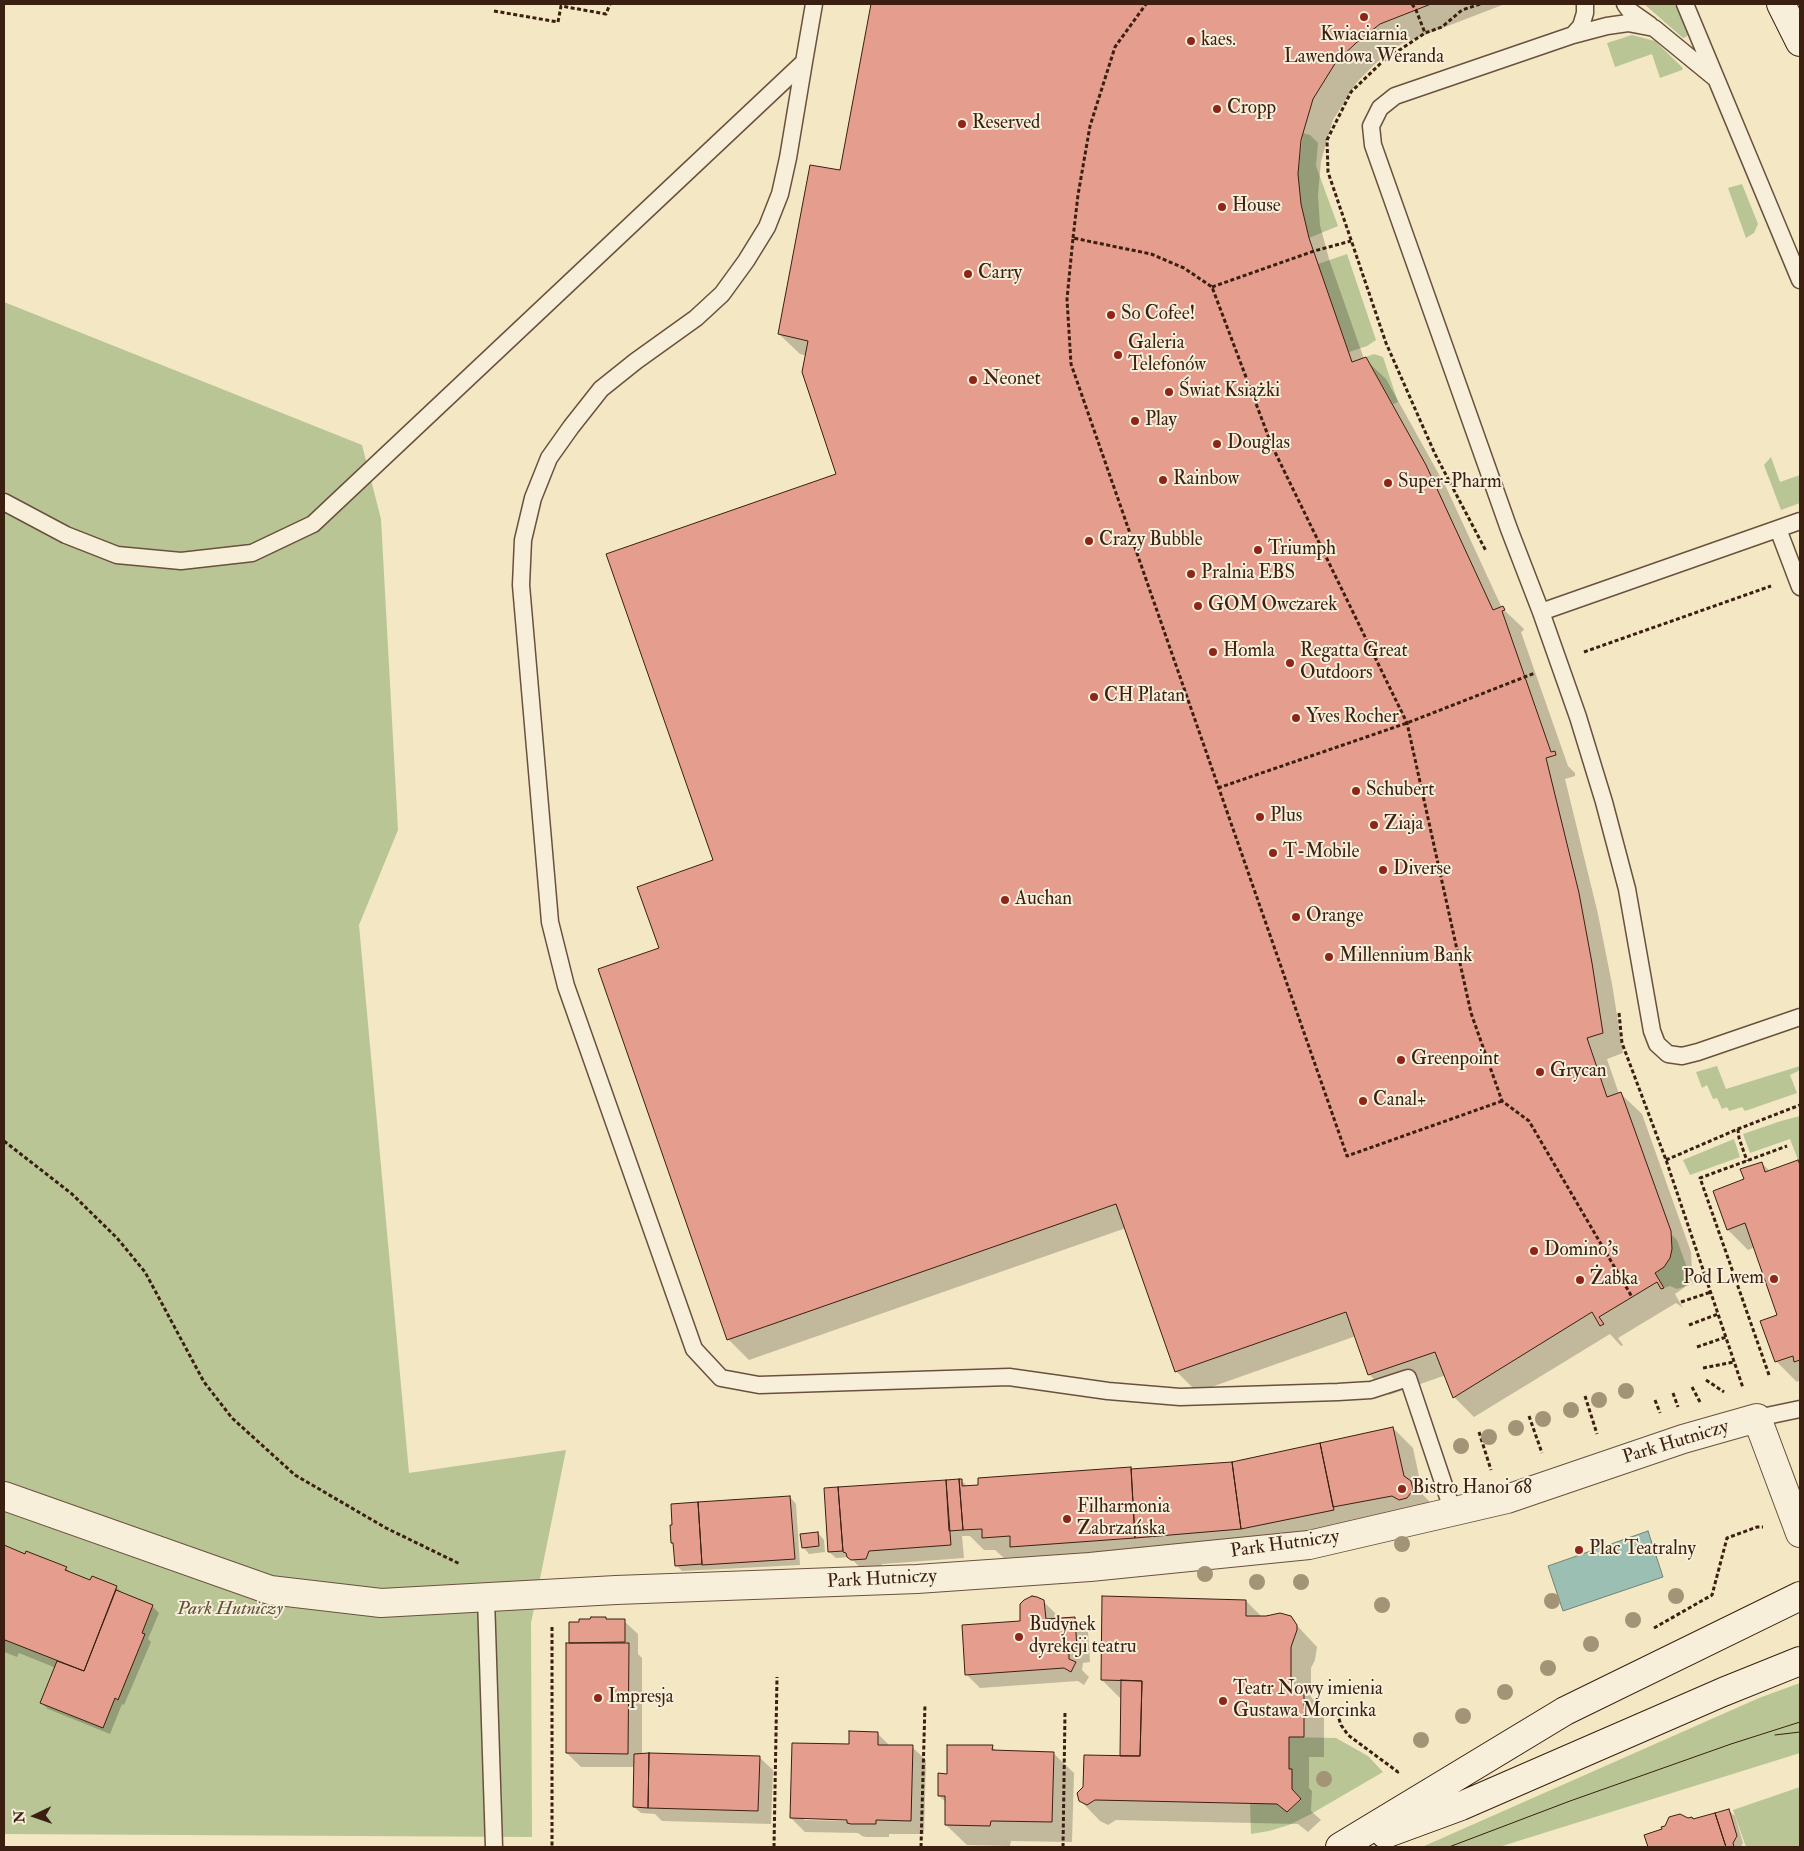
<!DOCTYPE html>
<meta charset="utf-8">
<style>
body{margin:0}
#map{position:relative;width:1804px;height:1851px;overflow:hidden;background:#f3e7c4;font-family:"IM FELL Double Pica",serif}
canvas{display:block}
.frame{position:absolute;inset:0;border:5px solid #3b1f11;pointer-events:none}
.north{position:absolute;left:10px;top:1791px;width:50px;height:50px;-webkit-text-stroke:4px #f7efd9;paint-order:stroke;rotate:267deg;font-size:14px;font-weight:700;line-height:20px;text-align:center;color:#3b1f11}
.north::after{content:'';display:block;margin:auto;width:18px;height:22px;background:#3b1f11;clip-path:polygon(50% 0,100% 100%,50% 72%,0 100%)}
</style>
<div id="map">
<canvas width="1804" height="1851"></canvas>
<div class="frame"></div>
<div class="north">N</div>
</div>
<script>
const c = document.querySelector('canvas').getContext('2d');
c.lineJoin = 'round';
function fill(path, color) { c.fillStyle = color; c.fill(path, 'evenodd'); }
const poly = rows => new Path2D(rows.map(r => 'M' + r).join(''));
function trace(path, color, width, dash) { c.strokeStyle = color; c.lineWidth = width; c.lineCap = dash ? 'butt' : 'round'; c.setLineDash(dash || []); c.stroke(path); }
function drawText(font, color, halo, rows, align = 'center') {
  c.font = font + ' "IM FELL Double Pica",serif'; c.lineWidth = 4; c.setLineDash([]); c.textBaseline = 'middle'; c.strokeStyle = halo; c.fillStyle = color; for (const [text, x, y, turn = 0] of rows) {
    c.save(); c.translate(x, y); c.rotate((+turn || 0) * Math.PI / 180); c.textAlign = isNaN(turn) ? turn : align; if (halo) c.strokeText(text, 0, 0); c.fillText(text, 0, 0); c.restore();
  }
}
const green = poly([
 [1644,4,1675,4,1688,35,1686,37,1683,38],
 [1632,35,1655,41,1683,68,1682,70,1660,78,1652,54,1615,67,1607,43],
 [1303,133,1310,135,1318,143,1316,166,1338,226,1309,238,1301,204,1298,174],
 [1742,184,1758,224,1754,233,1746,238,1728,188],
 [1347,254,1376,340,1367,346,1349,352,1318,264],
 [4,302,362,445,381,519,398,830,359,925,409,1473,566,1450,531,1623,532,1837,4,1834],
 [1374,354,1383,357,1398,402,1393,404,1366,357],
 [1771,457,1780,482,1800,475,1800,503,1781,510,1764,465],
 [1717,1066,1726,1089,1800,1066,1800,1070,1790,1075,1797,1093,1745,1111,1742,1107,1729,1111,1727,1107,1722,1109,1717,1098,1713,1099,1707,1085,1702,1088,1696,1072],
 [1800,1116,1800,1165,1790,1139,1750,1153,1743,1134,1781,1121],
 [1734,1139,1740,1157,1690,1175,1683,1160],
 [1672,1235,1677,1240,1693,1284,1677,1289,1670,1286,1664,1288,1655,1273,1664,1267,1670,1258,1672,1249],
 [1800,1683,1800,1753,1499,1847,1422,1847,1759,1698],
 [1289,1737,1336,1738,1368,1756,1383,1772,1311,1814,1289,1825,1269,1831,1251,1834,1250,1803,1277,1804,1287,1812,1301,1800,1292,1789,1289,1769],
 [1800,1787,1800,1847,1746,1847,1733,1810]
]);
const water = poly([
 [1648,1531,1663,1577,1563,1611,1548,1566,1648,1531]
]);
const shadow = poly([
 [873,4,1505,4,1401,44,1376,63,1357,82,1333,120,1321,161,1318,195,1320,225,1329,259,1364,359,1365,359,1386,379,1446,487,1502,608,1523,628,1524,630,1521,632,1568,766,1575,773,1575,776,1565,779,1598,914,1612,984,1623,1053,1607,1059,1619,1094,1621,1094,1642,1114,1691,1252,1692,1270,1685,1287,1675,1294,1683,1308,1676,1303,1618,1338,1623,1345,1621,1346,1610,1334,1474,1417,1454,1397,1446,1375,1389,1395,1369,1374,1356,1336,1197,1392,1176,1371,1126,1228,749,1360,728,1339,661,949,714,861,838,475,807,356,800,354,779,334,841,172],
 [1798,1162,1800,1164,1800,1380,1797,1382,1776,1361,1779,1316,1755,1247,1748,1250,1728,1230,1746,1180,1761,1163,1770,1171],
 [1393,1428,1413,1448,1423,1495,1431,1503,1353,1527,1032,1567,1022,1557,1004,1558,995,1550,984,1550,970,1536,962,1536,964,1558,882,1564,879,1572,865,1573,850,1557,836,1558,829,1552,961,1480,968,1487,1130,1468,1132,1470,1232,1464],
 [790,1497,796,1504,800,1565,682,1571,676,1565,675,1545,672,1543],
 [818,1533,824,1540,825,1552,809,1554,803,1547],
 [4,1546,66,1568,72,1574,91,1582,93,1578,116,1587,124,1594,152,1606,159,1613,148,1639,151,1642,124,1705,122,1704,110,1734,48,1709,41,1703,56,1668,19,1653,17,1657,4,1652],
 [1043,1601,1057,1615,1057,1619,1074,1618,1088,1631,1090,1662,1083,1663,1082,1670,1089,1677,1084,1685,1078,1681,980,1688,967,1675],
 [1246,1601,1262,1617,1288,1616,1317,1647,1315,1660,1311,1668,1311,1697,1324,1710,1324,1757,1309,1757,1309,1788,1312,1791,1311,1811,1321,1820,1308,1832,1298,1824,1116,1820,1108,1825,1100,1821,1080,1800,1121,1757,1122,1700,1102,1680],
 [606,1618,608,1620,624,1621,638,1634,638,1654,642,1658,642,1755,759,1757,773,1770,771,1824,662,1821,655,1814,641,1813,634,1807,635,1767,581,1767,567,1753,570,1624],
 [877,1733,890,1746,912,1747,926,1760,924,1834,889,1834,889,1837,866,1837,862,1836,858,1833,805,1832,791,1818,850,1745],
 [804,1817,853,1819,853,1821,804,1820],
 [992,1747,997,1751,1053,1753,1074,1773,1072,1842,1011,1841,1010,1846,967,1845,946,1825,947,1803,939,1796,948,1775],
 [1728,1810,1735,1816,1743,1843,1741,1847,1649,1847,1646,1836]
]);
const building = poly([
 [871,4,1431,4,1380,24,1356,43,1336,62,1313,99,1301,140,1298,174,1301,204,1309,238,1352,362,1366,357,1426,465,1493,610,1503,606,1505,610,1502,611,1551,752,1555,751,1556,755,1546,758,1579,893,1592,963,1603,1033,1587,1038,1607,1097,1621,1092,1671,1231,1672,1249,1670,1258,1664,1267,1655,1273,1664,1288,1661,1289,1657,1282,1599,1317,1604,1324,1600,1326,1592,1312,1453,1398,1435,1352,1368,1375,1346,1312,1175,1372,1116,1204,727,1340,598,969,659,948,637,887,713,860,606,554,836,474,802,372,808,341,778,334,810,165,840,170,871,4],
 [1798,1160,1800,1165,1800,1360,1794,1362,1793,1356,1775,1362,1760,1321,1777,1315,1745,1223,1727,1230,1713,1191,1744,1179,1740,1169,1762,1162,1765,1172,1798,1160],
 [1393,1427,1404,1476,1411,1481,1413,1490,1407,1498,1399,1500,1392,1496,1333,1507,1320,1443,1393,1427],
 [1320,1443,1334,1510,1241,1529,1232,1462,1320,1443],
 [1232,1462,1241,1529,1135,1538,1131,1469,1232,1462],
 [1131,1467,1135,1538,1010,1547,1010,1536,982,1538,982,1529,963,1530,959,1479,962,1479,962,1486,978,1485,978,1478,1131,1467],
 [959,1479,963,1530,949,1531,946,1480,959,1479],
 [946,1480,951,1545,869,1551,866,1559,851,1560,847,1557,846,1553,843,1552,838,1487,946,1480],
 [838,1487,843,1551,828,1552,824,1488,838,1487],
 [790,1496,795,1559,702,1565,698,1502,790,1496],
 [698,1502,702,1564,675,1566,673,1543,671,1543,670,1525,672,1525,671,1504,698,1502],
 [818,1532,819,1546,802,1548,800,1534,818,1532],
 [4,1545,25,1554,26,1551,67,1567,65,1570,90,1580,92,1576,117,1586,84,1671,5,1640,4,1644,4,1545],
 [116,1590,153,1605,142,1633,145,1634,118,1700,115,1698,103,1728,40,1703,57,1661,84,1671,116,1590],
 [1032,1596,1037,1597,1044,1600,1046,1619,1075,1617,1077,1649,1069,1650,1069,1659,1076,1662,1071,1672,1064,1668,965,1675,962,1625,1020,1621,1020,1604,1024,1600,1032,1596],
 [1102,1596,1246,1600,1246,1616,1266,1616,1280,1613,1291,1616,1297,1625,1297,1630,1291,1647,1291,1688,1304,1688,1304,1737,1289,1737,1289,1769,1292,1769,1292,1789,1301,1799,1287,1812,1277,1804,1095,1800,1087,1805,1079,1801,1077,1793,1083,1787,1084,1755,1140,1756,1142,1681,1101,1680,1102,1596],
 [591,1617,606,1617,606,1619,625,1619,625,1642,569,1643,569,1622,579,1622,579,1619,590,1619,591,1617],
 [566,1643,629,1643,628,1754,566,1753,566,1643],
 [1121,1680,1142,1681,1140,1756,1120,1756,1121,1680],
 [849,1731,878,1732,878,1745,913,1745,911,1821,876,1820,876,1824,851,1824,847,1823,847,1820,790,1818,792,1743,849,1744,849,1731],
 [947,1745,993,1745,992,1750,1054,1752,1052,1822,991,1821,990,1826,945,1825,945,1796,938,1796,938,1773,947,1774,947,1745],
 [649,1753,760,1756,758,1811,648,1808,649,1753],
 [649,1753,648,1808,633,1807,634,1754,649,1753],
 [1729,1809,1737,1836,1733,1843,1734,1847,1726,1847,1715,1813,1729,1809],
 [1715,1813,1726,1847,1648,1847,1644,1835,1662,1829,1661,1827,1665,1826,1669,1817,1680,1814,1688,1818,1692,1817,1693,1819,1715,1813]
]);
const path = poly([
 [1412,4,1416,10,1425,33],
 [1480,4,1462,10,1442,27,1425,33,1383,61,1351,92,1327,140,1328,172,1386,343,1435,454,1486,551],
 [494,11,558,22,561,6,606,14,610,4],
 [1073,238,1078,195,1090,126,1115,47,1146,4],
 [1212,287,1314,251,1351,241],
 [1584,652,1771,586],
 [1218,788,1407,723,1535,673],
 [1619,1013,1622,1043,1666,1160,1743,1388],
 [1502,1101,1347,1156,1071,364,1067,299,1073,238,1151,254,1184,268,1212,287,1272,446,1407,723,1471,1013,1502,1101,1529,1121,1632,1297],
 [1738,1129,1739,1138,1747,1161],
 [4,1141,72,1194,117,1238,145,1272,204,1382,232,1418,295,1475,386,1528,460,1564],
 [1666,1160,1738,1129,1800,1105],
 [1681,1302,1711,1292],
 [1689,1325,1718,1314],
 [1697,1347,1726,1337],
 [1703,1368,1734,1362],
 [1769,1375,1700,1178,1787,1146],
 [1706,1380,1724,1392],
 [1692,1387,1700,1402],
 [1673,1393,1678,1407],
 [1585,1396,1597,1434],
 [1655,1400,1660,1413],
 [1529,1416,1542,1453],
 [1479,1432,1491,1470],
 [552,1627,552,1846],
 [1654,1628,1712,1595,1727,1538,1757,1527,1763,1527],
 [1304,1713,1337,1713,1341,1725,1348,1735,1398,1772,1400,1771],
 [774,1847,777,1677],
 [921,1847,925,1704],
 [1063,1847,1065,1712]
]);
const lane = poly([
 [1625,4,1630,11,1650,25],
 [1685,4,1800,280],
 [1573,35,1581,26,1585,13,1585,4],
 [804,62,788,158,780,194,767,227,746,261,722,294,696,318,636,361,601,389,571,427,549,458,533,498,523,540,521,585,550,922,566,986,694,1349,721,1378,759,1385,1009,1377,1108,1391,1180,1397,1338,1392,1371,1390,1408,1378,1453,1512],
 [1715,78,1654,28,1628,23,1607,26,1573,35,1395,96,1380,108,1371,126,1373,145,1509,529,1541,612,1578,717,1604,802,1627,889,1652,1031,1657,1044,1668,1054,1682,1056,1698,1052,1800,1017],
 [4,502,66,535,117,555,181,561,252,553,313,524,804,62,814,4],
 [1778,529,1800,587],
 [1541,612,1800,521],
 [1757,1418,1800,1409],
 [486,1598,494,1847]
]);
const street = poly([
 [4,1496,270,1590,381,1603,616,1590,917,1579,1090,1567,1309,1545,1507,1499,1683,1439,1757,1418,1800,1533]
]);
const secondary = poly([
 [1781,4,1800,42],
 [1385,1834,1461,1806,1723,1692,1800,1661],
 [1340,1847,1565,1711,1800,1596]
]);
const tram = poly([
 [1775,1735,1800,1732],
 [1449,1847,1570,1801,1731,1744,1800,1722]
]);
const trees = [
 [1626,1391],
 [1599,1400],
 [1571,1410],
 [1543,1419],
 [1516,1428],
 [1489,1437],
 [1461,1446],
 [1402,1544],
 [1205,1574],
 [1257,1582],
 [1301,1582],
 [1676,1596],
 [1552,1601],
 [1382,1605],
 [1633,1620],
 [1591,1644],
 [1548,1668],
 [1505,1692],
 [1463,1716],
 [1421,1740],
 [1324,1779]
];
const markers = [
 [1364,17,5,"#8f2418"],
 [1191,41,5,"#8f2418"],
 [1217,109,5,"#8f2418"],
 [962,124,5,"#8f2418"],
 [1222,207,5,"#8f2418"],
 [968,274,5,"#8f2418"],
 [1111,315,5,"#8f2418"],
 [1118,355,5,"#8f2418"],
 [973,380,5,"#8f2418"],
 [1169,392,5,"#8f2418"],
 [1135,421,5,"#8f2418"],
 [1217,444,5,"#8f2418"],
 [1163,480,5,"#8f2418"],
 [1388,483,5,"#8f2418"],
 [1089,541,5,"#8f2418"],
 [1258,550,5,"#8f2418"],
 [1191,574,5,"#8f2418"],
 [1198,606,5,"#8f2418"],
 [1213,652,5,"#8f2418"],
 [1290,663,5,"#8f2418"],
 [1094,697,5,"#8f2418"],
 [1296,718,5,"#8f2418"],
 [1356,791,5,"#8f2418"],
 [1260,817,5,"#8f2418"],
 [1374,825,5,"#8f2418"],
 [1273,853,5,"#8f2418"],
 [1383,870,5,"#8f2418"],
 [1005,900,5,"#8f2418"],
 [1296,917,5,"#8f2418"],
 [1329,957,5,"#8f2418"],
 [1401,1060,5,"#8f2418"],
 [1540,1072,5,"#8f2418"],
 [1363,1101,5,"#8f2418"],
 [1534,1251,5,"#8f2418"],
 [1774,1279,5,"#8f2418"],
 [1580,1280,5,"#8f2418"],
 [1402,1489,5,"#8f2418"],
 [1067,1519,5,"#8f2418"],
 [1579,1550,5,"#8f2418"],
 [1019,1637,5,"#8f2418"],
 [598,1698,5,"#8f2418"],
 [1223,1701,5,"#8f2418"]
];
const poiNames = [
 ["Kwiaciarnia",1364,36,"center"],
 ["Lawendowa Weranda",1364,58,"center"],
 ["kaes.",1201,41],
 ["Cropp",1227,109],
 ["Reserved",972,124],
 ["House",1232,207],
 ["Carry",978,274],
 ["So Cofee!",1121,315],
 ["Galeria",1128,344],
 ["Telefonów",1128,366],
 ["Neonet",983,380],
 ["Świat Książki",1179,392],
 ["Play",1145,421],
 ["Douglas",1227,444],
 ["Rainbow",1173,480],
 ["Super-Pharm",1398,483],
 ["Crazy Bubble",1099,541],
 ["Triumph",1268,550],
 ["Pralnia EBS",1201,574],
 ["GOM Owczarek",1208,606],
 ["Homla",1223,652],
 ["Regatta Great",1300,652],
 ["Outdoors",1300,674],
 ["CH Platan",1104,697],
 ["Yves Rocher",1306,718],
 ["Schubert",1366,791],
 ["Plus",1270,817],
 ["Ziaja",1384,825],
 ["T-Mobile",1283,853],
 ["Diverse",1393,870],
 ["Auchan",1015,900],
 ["Orange",1306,917],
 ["Millennium Bank",1339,957],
 ["Greenpoint",1411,1060],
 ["Grycan",1550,1072],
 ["Canal+",1373,1101],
 ["Domino's",1544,1251],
 ["Pod Lwem",1764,1279,"right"],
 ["Żabka",1590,1280],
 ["Bistro Hanoi 68",1412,1489],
 ["Filharmonia",1077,1508],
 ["Zabrzańska",1077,1530],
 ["Plac Teatralny",1589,1550],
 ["Budynek",1029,1626],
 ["dyrekcji teatru",1029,1648],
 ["Teatr Nowy imienia",1233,1690],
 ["Gustawa Morcinka",1233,1712],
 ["Impresja",608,1698]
];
const streetNames = [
 ["Park Hutniczy",1676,1443,-17],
 ["Park Hutniczy",1285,1545,-8],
 ["Park Hutniczy",882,1580,-3]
];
const parkNames = [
 ["Park Hutniczy",230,1610]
];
fill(green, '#bac595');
fill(water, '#9bc0b3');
trace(water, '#758072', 1);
fill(shadow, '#0003');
fill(building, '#e59d8d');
trace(building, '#3b1f11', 1);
trace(lane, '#69513e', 19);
trace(street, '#69513e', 30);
trace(secondary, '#3b1f11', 30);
trace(path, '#3b1f11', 3, [4, 2.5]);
trace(lane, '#f7efd9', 16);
trace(street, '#f7efd9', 28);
trace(secondary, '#f7efd9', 28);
trace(tram, '#3b1f11', 1);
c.fillStyle = '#a39478';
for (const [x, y] of trees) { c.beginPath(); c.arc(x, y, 8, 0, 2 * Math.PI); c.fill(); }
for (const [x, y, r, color] of markers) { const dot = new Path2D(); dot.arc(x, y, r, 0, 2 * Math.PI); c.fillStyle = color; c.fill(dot); trace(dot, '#f7efd9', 2); }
drawText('19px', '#3b1f11', '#f7efd9', poiNames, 'left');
drawText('19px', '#3b1f11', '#f7efd9', streetNames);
drawText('italic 19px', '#615139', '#f7efd9', parkNames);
</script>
